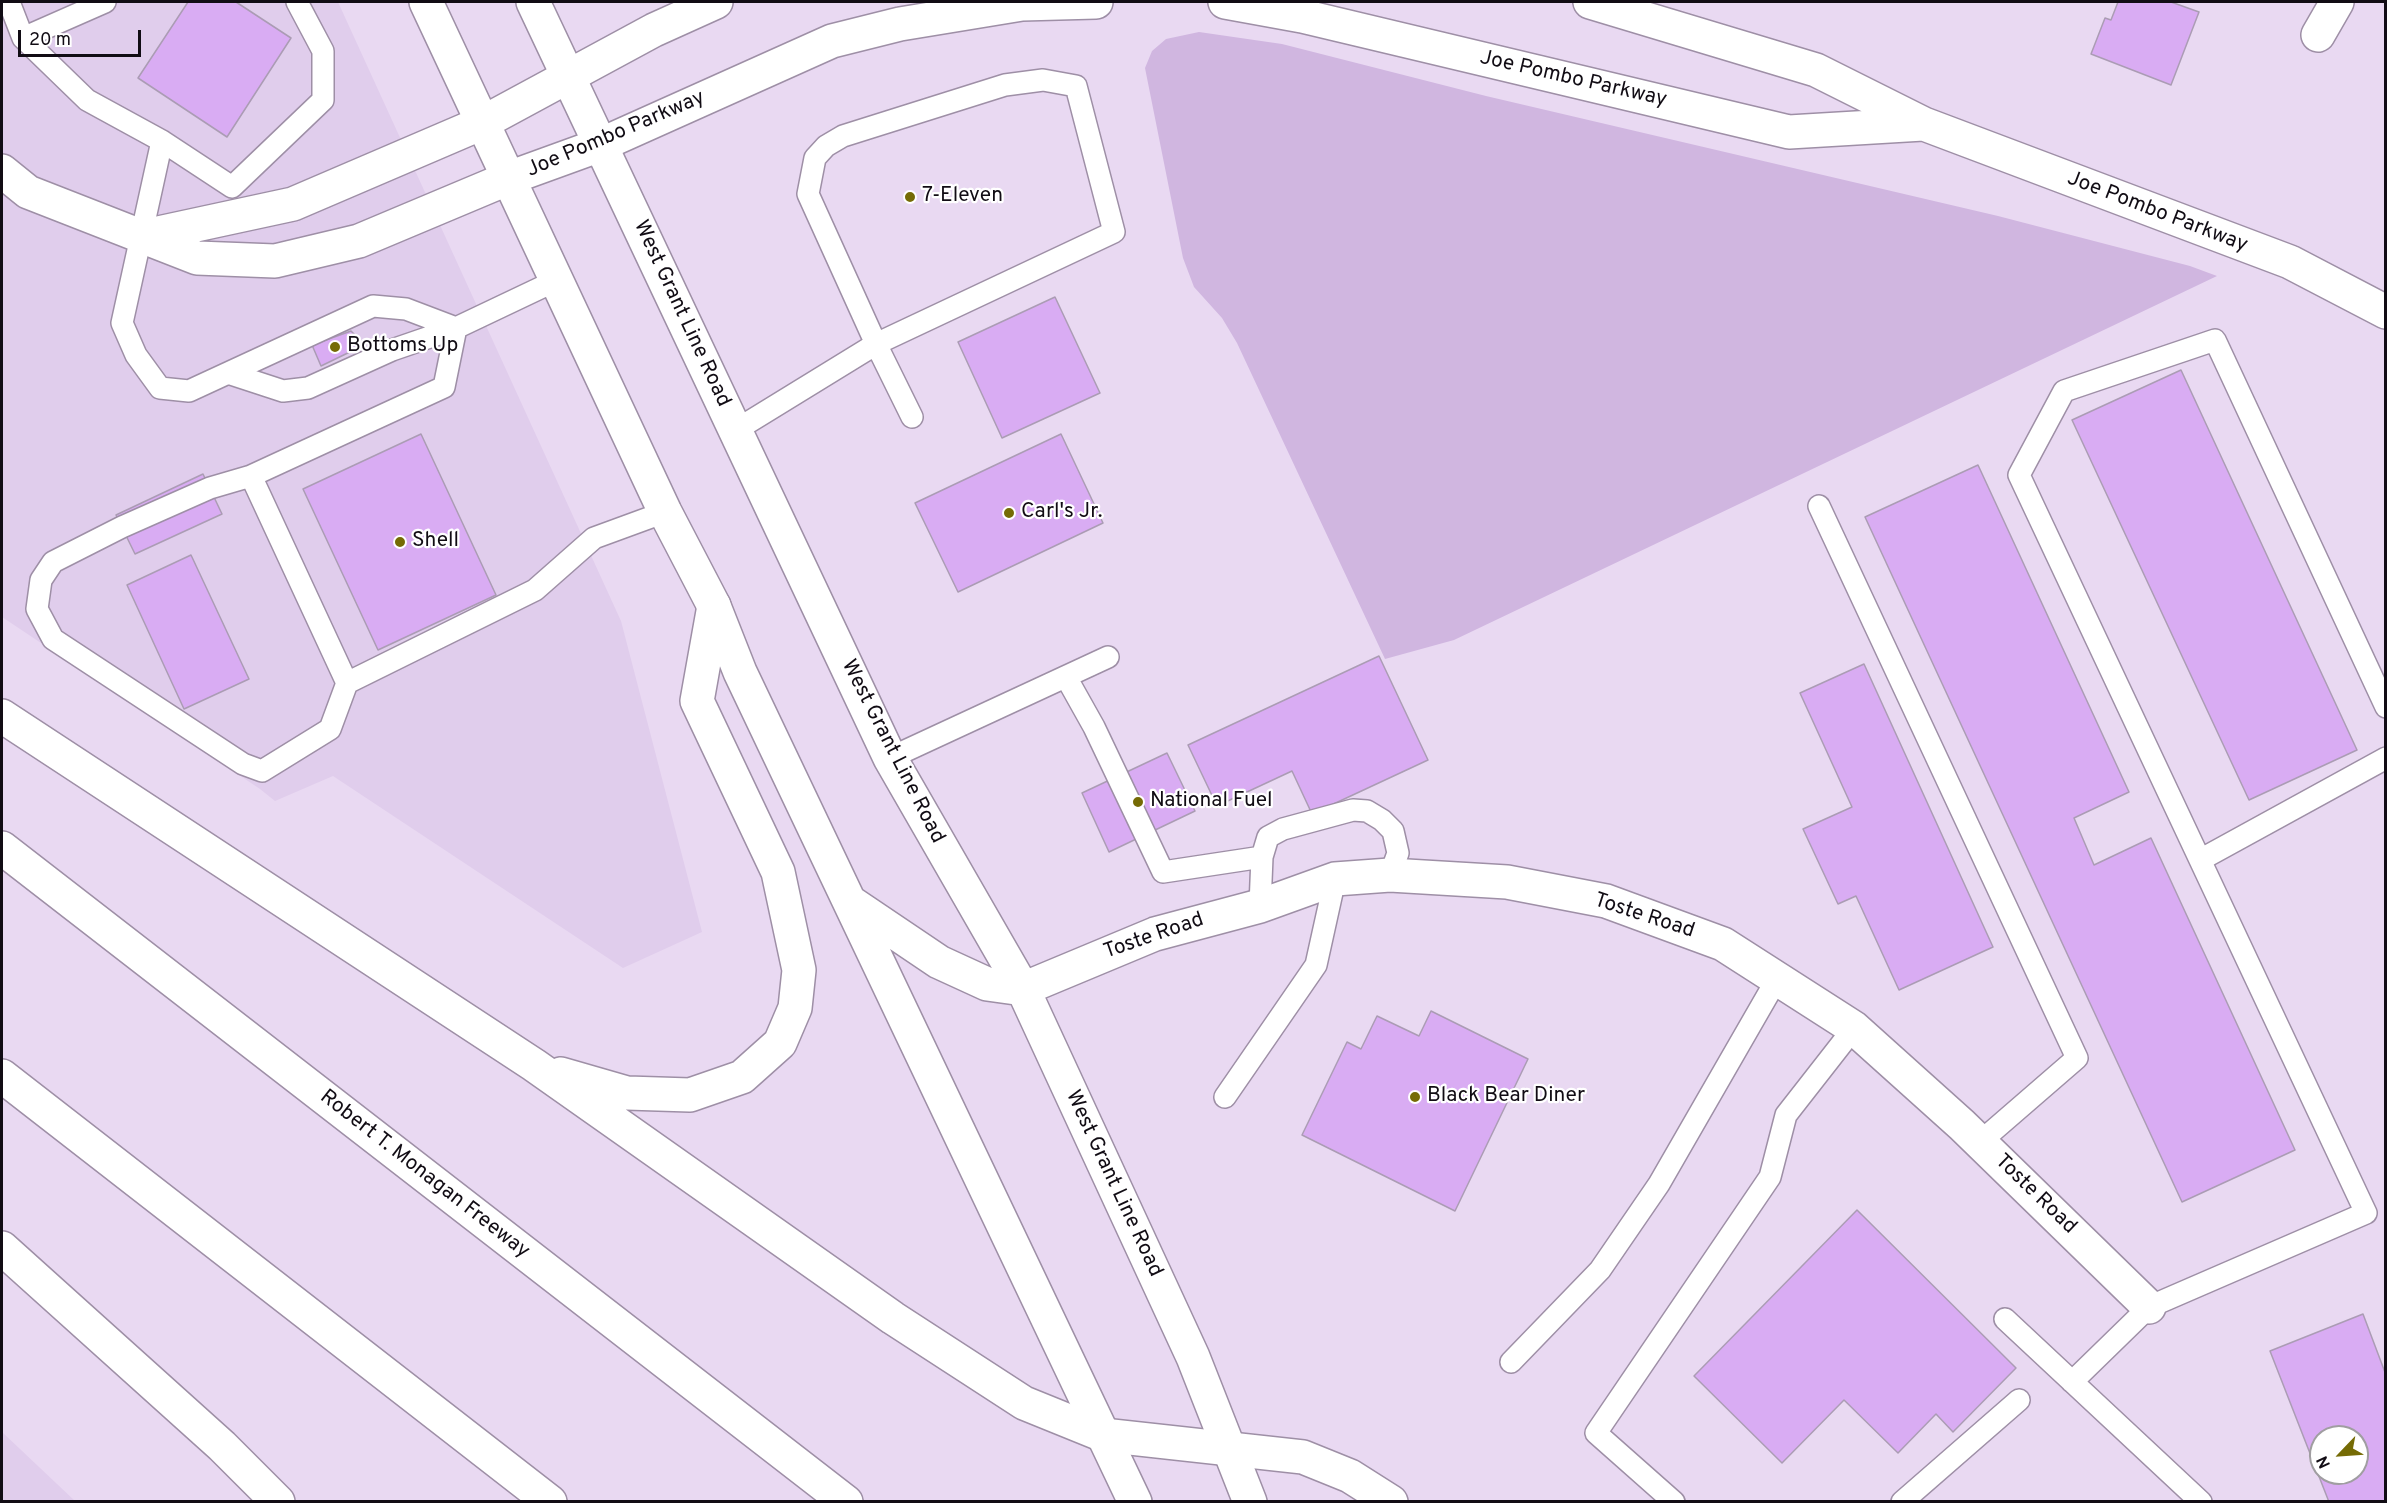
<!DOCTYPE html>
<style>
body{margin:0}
#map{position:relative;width:2387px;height:1503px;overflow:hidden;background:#e9d9f2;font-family:Overpass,sans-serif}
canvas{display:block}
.frame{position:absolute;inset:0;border:3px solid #110c14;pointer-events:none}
.north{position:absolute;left:2309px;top:1425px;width:60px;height:60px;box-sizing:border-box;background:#fff;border:2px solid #a09ea1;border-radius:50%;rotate:245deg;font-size:16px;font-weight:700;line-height:24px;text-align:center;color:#110c14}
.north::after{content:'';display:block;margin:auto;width:21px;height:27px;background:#756b05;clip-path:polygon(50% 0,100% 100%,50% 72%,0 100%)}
.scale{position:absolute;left:18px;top:30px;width:123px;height:27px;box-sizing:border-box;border:3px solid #110c14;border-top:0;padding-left:8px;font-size:18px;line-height:21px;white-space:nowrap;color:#110c14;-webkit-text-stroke:4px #fff;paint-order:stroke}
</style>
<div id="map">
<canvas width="2387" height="1503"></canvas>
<div class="frame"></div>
<div class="north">N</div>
<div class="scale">20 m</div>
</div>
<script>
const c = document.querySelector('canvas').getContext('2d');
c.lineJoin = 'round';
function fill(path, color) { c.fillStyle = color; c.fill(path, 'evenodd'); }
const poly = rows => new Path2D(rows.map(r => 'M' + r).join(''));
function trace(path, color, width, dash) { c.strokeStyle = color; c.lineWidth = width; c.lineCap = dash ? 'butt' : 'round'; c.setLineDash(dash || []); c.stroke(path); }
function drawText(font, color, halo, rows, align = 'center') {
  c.font = font + ' Overpass,sans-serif'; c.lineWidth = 4.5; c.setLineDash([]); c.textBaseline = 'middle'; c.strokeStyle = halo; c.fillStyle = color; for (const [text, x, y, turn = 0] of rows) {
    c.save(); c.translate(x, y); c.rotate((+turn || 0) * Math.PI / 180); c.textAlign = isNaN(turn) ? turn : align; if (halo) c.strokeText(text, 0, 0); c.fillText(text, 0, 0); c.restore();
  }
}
const built = poly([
 [2,2,338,2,621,621,702,932,623,968,333,776,275,801,260,789,2,617],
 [2,1432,75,1501,2,1501]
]);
const green = poly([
 [1199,32,1282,44,1486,96,1998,216,2190,266,2217,276,1454,640,1385,659,1237,343,1222,318,1194,287,1183,258,1145,68,1152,51,1166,39]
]);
const building = poly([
 [188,2,236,2,291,38,227,137,138,78,188,2],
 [2118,2,2171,2,2199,12,2171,85,2091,54,2105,18,2111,20,2118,2],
 [1055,297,1100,393,1002,438,958,342,1055,297],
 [351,331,357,337,356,349,321,366,312,345,351,331],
 [2181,370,2357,750,2249,800,2072,420,2181,370],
 [421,434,496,595,378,650,303,489,421,434],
 [1061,434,1103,523,958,592,915,503,1061,434],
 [1978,465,2129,792,2074,818,2094,865,2151,838,2295,1150,2182,1202,1865,517,1978,465],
 [203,474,222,514,135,554,116,515,203,474],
 [191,555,249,679,184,709,127,585,191,555],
 [1379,656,1428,760,1312,814,1292,771,1217,806,1188,745,1379,656],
 [1864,664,1993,947,1899,990,1856,896,1838,904,1803,829,1852,807,1800,693,1864,664],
 [1167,753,1195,811,1109,852,1082,793,1167,753],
 [1431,1011,1528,1059,1455,1211,1302,1135,1347,1042,1361,1049,1377,1016,1419,1036,1431,1011],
 [1857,1210,2016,1368,1953,1432,1936,1414,1898,1453,1844,1400,1782,1463,1694,1376,1857,1210],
 [2363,1314,2386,1375,2386,1502,2329,1502,2270,1351,2363,1314],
 [2321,1437,2357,1437,2357,1473,2321,1473,2321,1437]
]);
const service = poly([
 [9,2,23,38,87,100,162,141,232,187,323,100,323,51,297,2],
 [23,38,105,2],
 [162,141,122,323,136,355,160,388,189,391,373,306,406,309,456,328],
 [557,280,456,328,444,387,251,476,347,683,535,590,594,538,665,512],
 [228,373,283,391,308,388,392,350,456,328],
 [736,430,876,344,1114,232,1076,86,1043,80,1005,85,843,136,826,146,815,158,808,194,876,344,912,417],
 [251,476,210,488,122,527,53,562,41,580,37,609,53,639,243,764,262,771,330,729,347,683],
 [1819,506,2077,1058,1980,1142],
 [1066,677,1094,727,1163,872,1262,857],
 [890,758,1108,657],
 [2200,860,2386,758],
 [1260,906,1262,857,1268,837,1283,829,1353,810,1367,811,1382,820,1393,831,1398,853,1390,875],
 [1225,1097,1316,965,1335,879],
 [2005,1319,2201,1502],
 [1511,1362,1600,1270,1659,1184,1777,979],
 [2072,1382,2149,1307,2366,1213,2019,475,2064,391,2215,340,2386,707],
 [1674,1502,1596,1433,1770,1177,1786,1115,1854,1028],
 [1902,1502,2019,1400]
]);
const minor = poly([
 [1225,2,1302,16,1789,132,1923,124],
 [1590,2,1816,70,1924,124,2290,262,2386,312],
 [2318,35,2337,2],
 [2,171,28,192,197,258,275,261,359,241,509,178,600,145,832,41,900,24,1022,4,1096,2],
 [140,237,293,204,482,123,654,30,716,2],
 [1023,989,1155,934,1260,906,1335,879,1390,875,1507,882,1606,901,1723,944,1854,1028,1962,1125,2149,1307]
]);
const primary = poly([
 [426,2,665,512,714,606,740,672,1135,1502],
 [533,2,890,758,1023,989,1193,1357,1250,1502],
 [850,902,939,962,987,984,1023,989]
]);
const motorway = poly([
 [2,716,534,1065,893,1318,1024,1403,1103,1435,1303,1457,1350,1476,1391,1502],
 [2,848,846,1502],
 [561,1074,627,1093,690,1095,742,1077,780,1043,795,1008,799,970,778,872,697,701,714,606],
 [2,1076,550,1502],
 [2,1248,222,1446,278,1502]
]);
const markers = [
 [910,197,6,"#756b05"],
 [335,347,6,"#756b05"],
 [1009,513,6,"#756b05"],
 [400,542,6,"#756b05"],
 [1138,802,6,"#756b05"],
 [1415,1097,6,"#756b05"]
];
const streetNames = [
 ["Joe Pombo Parkway",1573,80,13],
 ["Joe Pombo Parkway",616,135,-23],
 ["Joe Pombo Parkway",2157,213,21],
 ["West Grant Line Road",681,314,65],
 ["West Grant Line Road",892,752,63],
 ["Toste Road",1644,917,18],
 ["Toste Road",1154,937,-19],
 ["Robert T. Monagan Freeway",424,1175,38],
 ["West Grant Line Road",1113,1184,65],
 ["Toste Road",2035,1195,44]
];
const poiNames = [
 ["7-Eleven",922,197],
 ["Bottoms Up",347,347],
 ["Carl's Jr.",1021,513],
 ["Shell",412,542],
 ["National Fuel",1150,802],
 ["Black Bear Diner",1427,1097]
];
fill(built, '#e0cdec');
fill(green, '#d0b6e0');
fill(building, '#d9acf3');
trace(building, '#ab9cb4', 1.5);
trace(service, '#9e8fa6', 24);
trace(minor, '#9e8fa6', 36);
trace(primary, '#9e8fa6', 36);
trace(motorway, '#9e8fa6', 36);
trace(service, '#fff', 21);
trace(minor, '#fff', 33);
trace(primary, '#fff', 33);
trace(motorway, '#fff', 33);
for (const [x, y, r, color] of markers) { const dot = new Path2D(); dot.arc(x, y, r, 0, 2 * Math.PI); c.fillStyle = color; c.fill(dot); trace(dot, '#fff', 2); }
drawText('21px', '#110c14', '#fff', streetNames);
drawText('21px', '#110c14', '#fff', poiNames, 'left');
</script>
